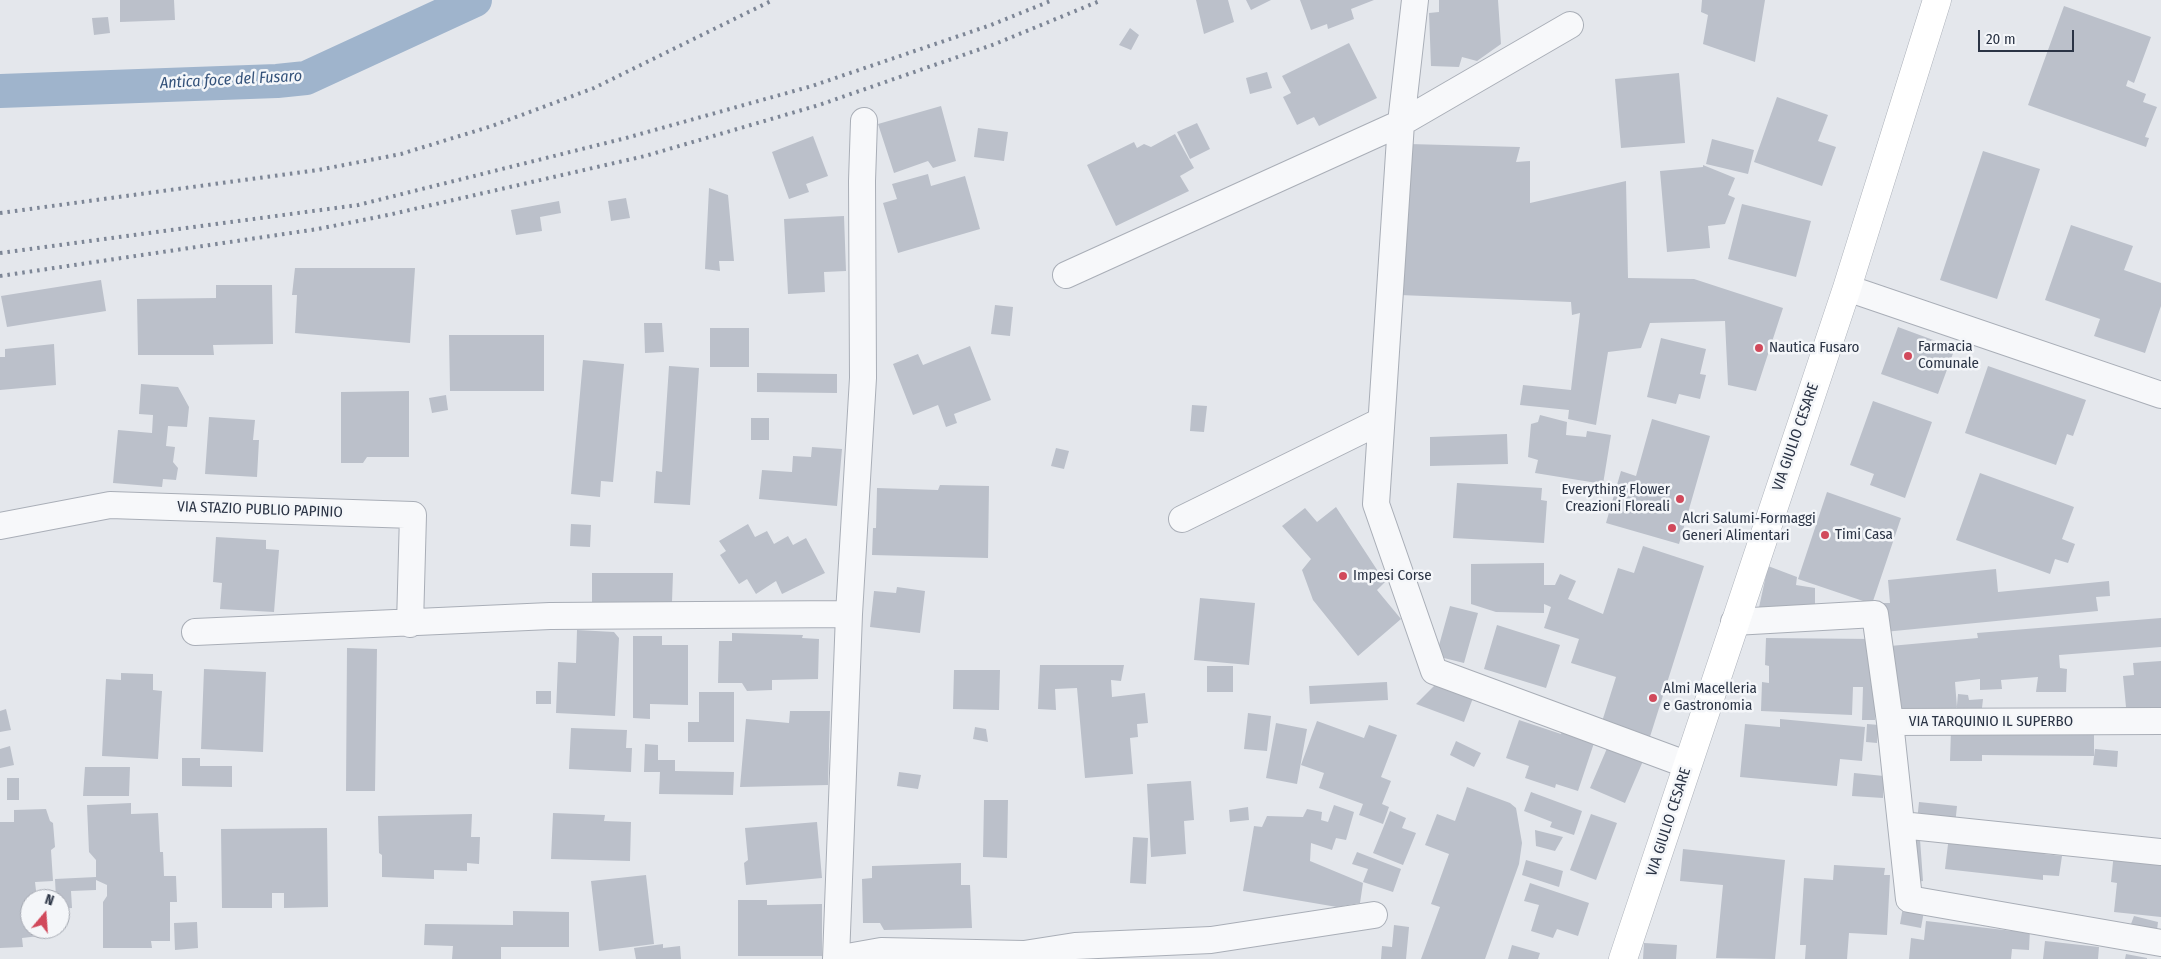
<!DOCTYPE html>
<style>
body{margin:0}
#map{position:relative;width:2161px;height:959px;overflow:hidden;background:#e4e7ec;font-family:"Fira Sans Condensed",sans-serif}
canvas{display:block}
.north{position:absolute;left:20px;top:889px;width:50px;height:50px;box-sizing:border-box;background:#f4f6f9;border:1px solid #a4a8b1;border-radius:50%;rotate:18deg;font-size:14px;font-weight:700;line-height:20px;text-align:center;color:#2b3445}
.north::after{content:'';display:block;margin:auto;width:18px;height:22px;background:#d1495b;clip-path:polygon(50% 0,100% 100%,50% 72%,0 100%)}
.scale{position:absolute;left:1978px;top:30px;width:96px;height:22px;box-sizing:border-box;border:2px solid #2b3445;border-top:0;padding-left:6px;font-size:15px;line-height:18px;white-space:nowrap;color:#2b3445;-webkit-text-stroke:4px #f4f6f9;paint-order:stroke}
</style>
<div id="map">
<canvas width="2161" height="959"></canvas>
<div class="north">N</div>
<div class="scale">20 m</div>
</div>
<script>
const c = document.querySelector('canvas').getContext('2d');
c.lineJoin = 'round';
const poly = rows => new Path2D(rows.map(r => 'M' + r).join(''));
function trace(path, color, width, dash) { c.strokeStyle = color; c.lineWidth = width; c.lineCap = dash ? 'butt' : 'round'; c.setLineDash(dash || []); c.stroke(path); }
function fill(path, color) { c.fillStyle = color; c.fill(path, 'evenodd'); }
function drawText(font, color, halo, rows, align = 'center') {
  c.font = font + ' "Fira Sans Condensed",sans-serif'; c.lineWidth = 5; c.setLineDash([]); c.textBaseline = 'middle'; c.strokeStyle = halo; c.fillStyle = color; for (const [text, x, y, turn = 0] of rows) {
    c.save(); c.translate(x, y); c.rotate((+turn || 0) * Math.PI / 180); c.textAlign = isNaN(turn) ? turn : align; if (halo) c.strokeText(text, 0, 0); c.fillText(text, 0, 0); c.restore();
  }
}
const canal = poly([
 [0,91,277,81,306,78,475,0]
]);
const building = poly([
 [120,0,174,0,175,20,120,22],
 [1196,0,1228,0,1234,22,1204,34],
 [1246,0,1271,0,1251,10],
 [1300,0,1374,0,1351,9,1354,19,1328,29,1327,24,1311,30],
 [1439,0,1498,0,1501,44,1477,61,1462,57,1459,67,1431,66,1429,13,1439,12],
 [1702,0,1765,0,1755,62,1703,44,1708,15,1701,12],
 [2064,6,2151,37,2134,83,2128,80,2126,86,2146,94,2143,102,2157,107,2145,137,2149,138,2146,147,2028,105],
 [108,17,110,33,94,35,92,18],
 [1130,28,1139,35,1131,50,1119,45],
 [1349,43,1377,98,1319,126,1314,117,1297,125,1283,97,1291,93,1282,76],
 [1267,72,1272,88,1250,94,1246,78],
 [1679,73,1685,143,1621,148,1615,79],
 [1777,97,1828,115,1818,141,1836,147,1822,186,1754,162],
 [941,106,956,161,933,168,928,161,894,173,878,124],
 [1197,123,1210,149,1190,159,1177,132],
 [978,128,1008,132,1004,161,974,157],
 [1175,134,1194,168,1180,176,1189,191,1116,226,1087,165,1134,142,1137,148,1144,144,1151,147],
 [813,136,828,176,806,184,809,192,789,199,772,152],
 [1712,139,1754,150,1748,174,1706,164],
 [1409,144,1520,147,1516,162,1530,161,1530,203,1626,181,1628,278,1694,279,1783,308,1756,391,1728,385,1725,321,1650,323,1641,348,1608,352,1596,425,1568,419,1569,410,1520,405,1523,385,1571,390,1580,313,1572,315,1571,302,1400,295],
 [1983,151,2040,169,1997,299,1940,280],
 [1703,165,1735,178,1728,195,1735,198,1725,224,1708,226,1710,248,1667,252,1660,171,1703,167],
 [928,174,931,186,965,176,980,229,898,253,883,203,897,199,892,184],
 [709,188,728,195,734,261,719,261,720,271,705,269],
 [626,198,630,218,611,221,608,201],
 [559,201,561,213,540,217,542,231,516,235,511,210],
 [1742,204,1811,221,1796,277,1728,259],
 [844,216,846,271,824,272,825,292,788,294,784,219],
 [2071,225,2133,246,2124,270,2161,283,2161,306,2145,353,2094,336,2100,319,2045,300],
 [295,268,415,268,410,343,295,333,297,295,292,295],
 [101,280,106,311,7,327,1,296],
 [216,285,272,285,273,344,213,345,214,355,138,355,137,299,216,298],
 [995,305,1013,307,1010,336,991,334],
 [644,323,662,323,664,352,645,353],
 [1898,327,1955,348,1938,394,1881,374],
 [710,328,749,328,749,367,710,367],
 [449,335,544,335,544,391,450,391],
 [1661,338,1706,349,1700,374,1706,375,1700,399,1679,394,1676,404,1647,397],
 [54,344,56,385,0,390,0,357,5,357,5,349],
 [970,346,991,400,954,414,957,423,946,427,938,405,913,415,893,364,918,354,923,365],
 [583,360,624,364,613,482,601,481,600,497,571,494],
 [669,366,699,368,690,505,654,503,656,471,662,472],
 [1988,366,2086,400,2073,436,2067,434,2056,465,1965,433],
 [757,373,837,374,837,393,757,392],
 [141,384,178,387,189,407,187,427,168,426,166,446,175,447,173,462,178,468,176,480,163,479,162,487,113,483,118,430,152,433,153,415,139,414],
 [409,391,409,457,367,457,363,463,341,463,341,392],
 [446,395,448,410,432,413,429,398],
 [1873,401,1932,422,1905,498,1870,485,1874,474,1850,465],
 [1192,405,1207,406,1204,432,1190,431],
 [1540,415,1567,422,1566,435,1586,437,1587,431,1611,435,1603,484,1535,473,1538,460,1528,457,1531,424,1538,422],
 [209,417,255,420,253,440,259,440,257,477,205,474],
 [751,418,769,418,769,440,751,440],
 [1652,419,1710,436,1679,544,1606,523,1621,471,1636,476],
 [1507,434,1508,464,1430,466,1430,437],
 [812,447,842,449,837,506,759,499,762,470,792,472,793,456,811,457],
 [1056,448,1069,451,1064,469,1051,466],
 [1980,473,2074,507,2062,539,2075,544,2068,563,2055,559,2050,574,1956,540],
 [1457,483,1542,488,1541,500,1547,501,1544,543,1453,538],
 [940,485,989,486,988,558,872,555,873,528,876,528,877,488,938,490],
 [1827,492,1901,518,1872,604,1798,579],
 [1336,507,1385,582,1377,590,1401,619,1358,656,1313,600,1302,570,1311,559,1282,526,1305,508,1317,522],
 [571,524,591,525,590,547,570,546],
 [748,524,755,537,767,531,774,544,788,536,793,545,806,538,825,573,782,594,776,581,756,594,747,579,739,584,720,555,726,551,719,541],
 [216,537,266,540,266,549,279,550,274,612,220,609,222,583,213,582],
 [1643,546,1704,566,1648,743,1600,728,1616,677,1571,663,1579,639,1544,628,1551,607,1544,604,1544,613,1496,612,1471,604,1471,564,1544,563,1544,585,1555,585,1560,574,1576,581,1568,599,1603,614,1618,568,1634,573],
 [1768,566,1797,577,1796,585,1815,588,1815,612,1758,612],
 [1996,569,1998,592,2109,581,2110,596,2096,597,2098,611,1884,632,1881,603,1890,603,1888,580],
 [592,573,673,573,672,602,592,603],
 [897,587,925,591,920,633,870,627,874,591,896,593],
 [1200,598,1255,603,1249,665,1194,660],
 [1450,606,1478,613,1464,663,1436,656],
 [2161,618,2161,647,2059,655,2060,668,2067,669,2066,692,2036,692,2038,677,2001,680,2002,689,1980,690,1980,679,1955,682,1957,708,1894,712,1890,646,1978,638,1977,633],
 [1497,625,1560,645,1546,688,1484,669],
 [577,630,614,632,619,638,615,716,556,713,558,662,576,663],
 [732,633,803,635,802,638,819,639,818,679,772,680,772,690,747,691,742,683,718,683,719,641,732,641],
 [633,636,662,636,662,645,688,645,688,705,650,704,650,719,633,718],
 [1766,638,1874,639,1875,720,1862,720,1863,687,1853,687,1852,715,1761,711,1762,682,1769,683,1769,666,1765,665],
 [347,648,377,649,375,791,346,791],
 [2161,661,2161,716,2118,708,2126,707,2123,676,2134,675,2133,663],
 [1040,665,1124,665,1121,681,1111,680,1112,697,1145,693,1148,723,1137,724,1138,737,1130,738,1133,774,1085,778,1077,688,1055,689,1056,710,1038,709],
 [1207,666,1233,666,1233,692,1207,692],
 [204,669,266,672,263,752,201,749],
 [954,670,1000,670,999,710,953,709],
 [121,673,153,674,153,690,162,691,158,759,102,756,106,679,121,680],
 [1387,682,1388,700,1310,704,1309,686],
 [1436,684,1473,698,1464,722,1416,704],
 [536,691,551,691,551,704,536,704],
 [699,692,734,692,734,742,688,742,688,722,699,722],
 [1958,694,1968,695,1969,700,1983,699,1981,717,1956,716],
 [6,709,11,730,0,732,0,711],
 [790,711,830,711,828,785,740,787,746,719,789,723],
 [1248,713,1271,716,1267,751,1244,749],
 [1780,719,1865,727,1862,761,1840,759,1837,786,1740,777,1745,724,1780,727],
 [1519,720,1561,734,1563,729,1595,740,1578,791,1556,784,1555,788,1525,778,1529,766,1506,758],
 [1317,721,1364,738,1369,725,1397,735,1381,777,1391,781,1382,804,1389,807,1383,824,1359,815,1363,804,1319,788,1324,773,1301,765],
 [1276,723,1307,729,1297,784,1266,778],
 [1867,724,1879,725,1877,743,1866,742],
 [975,727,986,729,988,742,973,739],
 [571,728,627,730,626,748,632,748,631,772,569,769],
 [1951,730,2094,732,2094,756,1982,755,1982,761,1950,761],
 [1456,741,1481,753,1474,767,1450,755],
 [645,744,658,745,658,760,675,760,675,771,734,772,733,795,659,794,660,772,644,772],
 [10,746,14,765,0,768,0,749],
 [1608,746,1643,761,1625,803,1590,788],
 [2095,749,2118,751,2117,767,2093,765],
 [182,758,200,758,200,766,232,766,232,787,182,786],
 [85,767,130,767,129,796,83,796],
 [899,772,921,775,918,789,897,786],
 [1854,773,1884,776,1883,798,1852,796],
 [7,778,19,778,19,800,7,800],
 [1191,781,1194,820,1184,821,1186,854,1151,857,1147,784],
 [1467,787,1510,803,1516,808,1522,843,1519,864,1485,959,1421,959,1440,907,1431,904,1449,854,1425,845,1437,814,1455,821],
 [1531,792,1582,811,1574,835,1550,827,1552,822,1524,811],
 [984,800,1008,800,1007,858,983,857],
 [1919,802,1957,806,1955,825,1917,821],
 [131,803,131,814,158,813,160,852,163,852,164,876,176,876,177,902,170,902,170,941,151,941,152,948,103,948,103,902,107,896,107,885,96,880,96,890,71,891,72,908,60,909,60,899,56,899,55,879,96,877,96,860,89,852,87,805],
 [1334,805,1354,812,1346,840,1336,838,1332,850,1311,843,1310,861,1363,883,1360,903,1337,907,1243,891,1254,826,1262,827,1267,816,1303,817,1307,809,1322,812,1321,820,1328,822],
 [1248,807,1249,820,1230,822,1229,810],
 [46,809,50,821,53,823,55,847,51,850,53,881,35,882,37,899,30,899,30,929,48,929,48,935,22,938,23,947,0,948,0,822,14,822,14,810],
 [1390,811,1406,818,1402,828,1416,833,1403,865,1373,853],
 [553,813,605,815,604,821,631,822,630,861,551,859],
 [472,814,471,837,480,837,479,864,467,863,467,871,434,870,434,879,382,877,382,855,379,853,378,816],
 [1591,814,1617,823,1596,880,1570,870],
 [817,822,822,878,746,885,744,863,748,860,745,828],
 [327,828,328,907,284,908,284,893,272,893,272,908,222,908,221,829],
 [1535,830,1563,837,1555,851,1536,846],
 [1949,836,2044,846,2044,854,2062,856,2059,876,2043,875,2043,880,1945,869],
 [1133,837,1148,838,1146,884,1130,883],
 [1920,839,1923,881,1910,883,1907,840],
 [1683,849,1785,860,1775,959,1716,958,1723,885,1680,881],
 [1357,852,1401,869,1393,892,1363,882,1368,869,1352,864],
 [2114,852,2161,857,2161,917,2114,912,2117,883,2111,882],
 [1526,860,1563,871,1559,887,1522,875],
 [961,863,961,885,970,885,972,928,884,930,880,923,863,923,862,879,872,878,872,866],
 [1834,865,1885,868,1884,875,1890,875,1887,935,1849,933,1847,959,1805,959,1806,945,1800,945,1804,878,1833,880],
 [646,875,654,944,599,951,591,881],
 [1530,883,1589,903,1578,936,1557,929,1553,938,1531,931,1539,905,1524,901],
 [738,900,767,900,767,905,822,904,822,956,738,956],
 [1903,907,1924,911,1921,928,1900,924],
 [513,911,569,912,569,947,501,947,501,959,452,959,453,946,424,945,425,924,513,925],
 [2134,916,2158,922,2156,938,2128,932],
 [1926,921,2013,931,2013,928,2030,929,2029,950,2012,949,2011,959,1909,959,1911,938,1924,940],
 [197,922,198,948,175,950,174,923],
 [1394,925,1409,927,1406,959,1381,959,1382,946,1392,947],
 [2045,941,2099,947,2098,959,2043,959],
 [1644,943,1677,945,1676,959,1643,959],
 [663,944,663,948,680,946,681,959,636,959,634,948],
 [1512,945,1540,953,1538,959,1508,959],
 [2126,954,2147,958,2147,959,2125,959]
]);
const street = poly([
 [1415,0,1401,123,1376,504,1434,671,1688,765],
 [1066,275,1401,123,1570,25],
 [1847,288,2161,395],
 [1182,519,1381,421],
 [0,526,110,505,413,515,410,624],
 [1734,622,1875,614,1890,722,2161,721],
 [195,632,550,616,849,614,863,378,862,181,864,121],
 [1890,722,1909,899,2161,943],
 [1901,825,2161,852],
 [836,959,881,951,1024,954,1075,946,1211,940,1374,915],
 [836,959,849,614]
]);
const secondary = poly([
 [1623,959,1847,288,1937,0]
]);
const rail = poly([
 [0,213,318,170,401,154,492,126,594,88,773,0],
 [0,253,358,205,626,138,812,86,991,25,1053,0],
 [0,276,318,229,388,215,645,156,819,105,995,44,1102,0]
]);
const markers = [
 [1759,348,5,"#d1495b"],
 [1908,356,5,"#d1495b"],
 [1680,499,5,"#d1495b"],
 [1672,528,5,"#d1495b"],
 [1825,535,5,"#d1495b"],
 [1343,576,5,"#d1495b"],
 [1653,698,5,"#d1495b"]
];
const poiNames = [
 ["Farmacia",1918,347],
 ["Comunale",1918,364],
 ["Nautica Fusaro",1769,348],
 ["Everything Flower",1670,490,"right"],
 ["Creazioni Floreali",1670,507,"right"],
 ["Alcri Salumi-Formaggi",1682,519],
 ["Generi Alimentari",1682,536],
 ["Timi Casa",1835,535],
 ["Impesi Corse",1353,576],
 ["Almi Macelleria",1663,689],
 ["e Gastronomia",1663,706]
];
const streetNames = [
 ["VIA GIULIO CESARE",1796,437,-71],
 ["VIA STAZIO PUBLIO PAPINIO",260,510,2],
 ["VIA TARQUINIO IL SUPERBO",1991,722],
 ["VIA GIULIO CESARE",1669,822,-72]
];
const waterNames = [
 ["Antica foce del Fusaro",231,80,-3]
];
trace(canal, '#9fb4cc', 34);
fill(building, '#bbc0ca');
trace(street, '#a9aeb7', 28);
trace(secondary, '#a9aeb7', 29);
trace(street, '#f7f8fa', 26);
trace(secondary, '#fff', 28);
trace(rail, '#7d8696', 4, [2.5, 5]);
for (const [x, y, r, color] of markers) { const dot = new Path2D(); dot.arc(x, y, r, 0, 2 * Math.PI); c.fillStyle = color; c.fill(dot); trace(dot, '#f4f6f9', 2); }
drawText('15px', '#2b3445', '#f4f6f9', poiNames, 'left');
drawText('15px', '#2b3445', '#f4f6f9', streetNames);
drawText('italic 16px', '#34527a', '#f4f6f9', waterNames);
</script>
